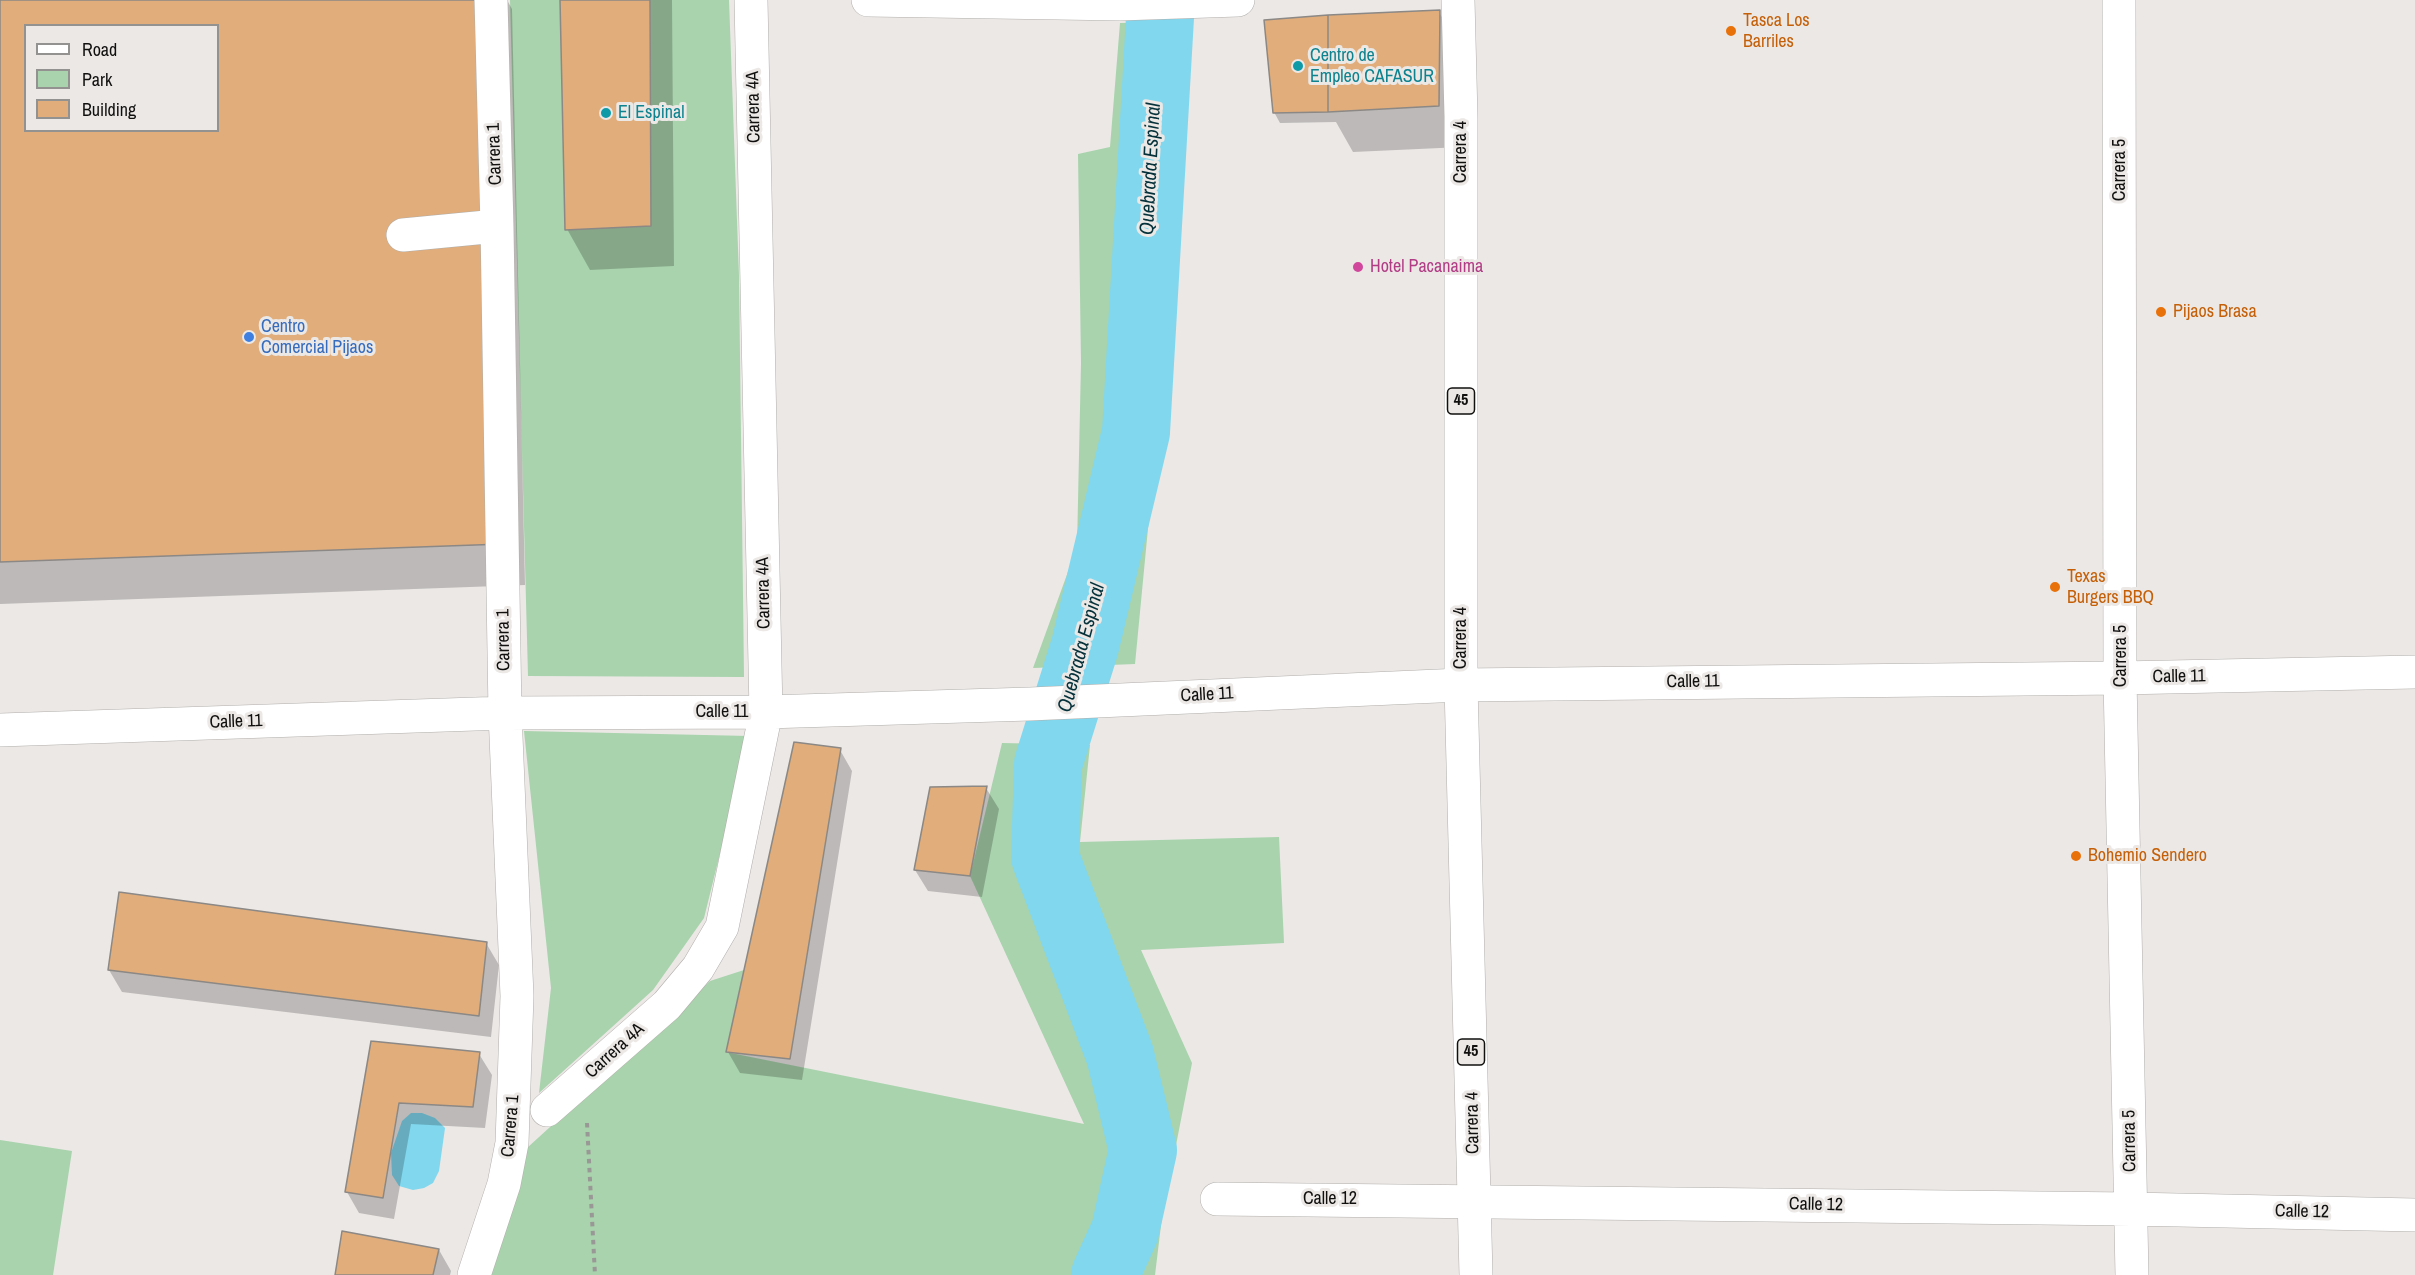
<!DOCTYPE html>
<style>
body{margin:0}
#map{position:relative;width:2415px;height:1275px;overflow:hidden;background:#ebe8e6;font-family:"Archivo Narrow",sans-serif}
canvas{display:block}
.legend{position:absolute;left:24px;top:24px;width:195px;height:108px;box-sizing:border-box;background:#ebe8e6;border:2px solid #949290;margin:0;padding:8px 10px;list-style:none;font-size:18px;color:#11100f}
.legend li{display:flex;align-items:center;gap:12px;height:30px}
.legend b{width:30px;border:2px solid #949290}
</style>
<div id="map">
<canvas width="2415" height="1275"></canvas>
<ul class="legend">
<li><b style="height:8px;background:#fff"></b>Road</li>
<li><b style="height:16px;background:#a8d3ac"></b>Park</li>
<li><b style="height:16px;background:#e0ad7b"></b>Building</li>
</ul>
</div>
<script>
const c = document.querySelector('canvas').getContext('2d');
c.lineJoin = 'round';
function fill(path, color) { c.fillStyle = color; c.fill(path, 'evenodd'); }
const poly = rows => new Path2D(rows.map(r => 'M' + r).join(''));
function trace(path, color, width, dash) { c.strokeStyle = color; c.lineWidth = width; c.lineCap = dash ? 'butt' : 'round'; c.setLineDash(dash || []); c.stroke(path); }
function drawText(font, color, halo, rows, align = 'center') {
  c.font = font + ' "Archivo Narrow",sans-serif'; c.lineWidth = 6; c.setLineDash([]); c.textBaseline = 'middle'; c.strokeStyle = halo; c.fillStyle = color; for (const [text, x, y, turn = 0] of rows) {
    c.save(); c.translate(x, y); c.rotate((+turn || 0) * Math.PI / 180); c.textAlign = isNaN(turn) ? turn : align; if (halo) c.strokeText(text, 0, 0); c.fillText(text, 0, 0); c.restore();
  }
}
const green = poly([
 [510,0,729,0,739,276,744,677,528,676],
 [1174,22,1171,114,1157,296,1158,424,1135,664,1033,668,1077,547,1081,363,1078,154,1110,147,1120,23],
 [524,731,749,736,704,918,653,990,539,1093,551,988],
 [1002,743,1090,745,1080,842,1279,837,1284,943,1141,950,1192,1063,1162,1217,1155,1275,486,1275,527,1148,710,981,744,970,726,1052,1084,1124,970,876],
 [0,1140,72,1151,53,1275,0,1275]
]);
const water = poly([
 [411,1113,422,1113,435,1118,445,1128,439,1171,433,1183,424,1188,413,1190,399,1186,392,1175,391,1153,402,1121]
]);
const shadow = poly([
 [0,0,507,0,512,9,525,585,0,604],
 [26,26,218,26,218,130,26,130],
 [561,0,672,0,674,266,590,270,567,229],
 [1439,12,1463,53,1462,147,1353,152,1336,122,1280,123,1274,112],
 [840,750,852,771,802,1080,740,1073,728,1052],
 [986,788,999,809,982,897,928,891,915,870],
 [486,943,499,965,491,1037,122,992,109,970],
 [372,1042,479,1054,492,1075,485,1128,411,1124,394,1219,359,1213,347,1192],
 [439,1250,451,1271,450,1275,337,1275]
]);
const river = poly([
 [1105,1275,1125,1231,1143,1150,1120,1055,1045,857,1048,764,1085,646,1136,432,1161,0]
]);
const building = poly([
 [0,0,490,0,503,544,0,562,0,0],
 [26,26,218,26,218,130,26,130,26,26],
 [560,0,650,0,651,226,565,230,560,0],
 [1440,10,1439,106,1328,112,1328,15,1440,10],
 [1328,15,1328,112,1273,113,1264,20,1328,15],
 [794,742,841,748,790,1059,726,1052,794,742],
 [987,786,970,876,914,870,930,787,987,786],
 [119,892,487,942,479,1016,108,970,119,892],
 [371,1041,480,1052,473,1107,399,1103,383,1198,345,1192,371,1041],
 [342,1231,439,1249,433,1275,335,1275,342,1231]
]);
const path = poly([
 [587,1123,595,1275]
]);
const minor = poly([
 [868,0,1120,4,1238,0],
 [2119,0,2120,678,2132,1275],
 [403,235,497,226],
 [0,730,505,713,766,712,1030,704,1461,685,2120,678,2415,672],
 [547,1110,667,1005,698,968,722,927,766,712,751,0],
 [1217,1199,2131,1209,2415,1215],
 [474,1275,504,1184,512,1143,517,996,505,713,497,226,491,0]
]);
const major = poly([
 [1458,0,1461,117,1461,685,1476,1275]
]);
const markers = [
 [1731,31,6,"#e8710a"],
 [1298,66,6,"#0f9aa8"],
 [606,113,6,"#0f9aa8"],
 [1358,267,6,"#d1479c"],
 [2161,312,6,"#e8710a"],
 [249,337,6,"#3f7fe0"],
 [2055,587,6,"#e8710a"],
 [2076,856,6,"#e8710a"]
];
const shields = [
 [1461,401,27],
 [1471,1052,27]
];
const shieldNames = [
 ["45",1461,401],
 ["45",1471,1052]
];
const foodNames = [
 ["Tasca Los",1743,21],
 ["Barriles",1743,42],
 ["Pijaos Brasa",2173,312],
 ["Texas",2067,577],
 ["Burgers BBQ",2067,598],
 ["Bohemio Sendero",2088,856]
];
const cultureNames = [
 ["Centro de",1310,56],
 ["Empleo CAFASUR",1310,77],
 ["El Espinal",618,113]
];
const streetNames = [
 ["Carrera 4A",754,107,-91],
 ["Carrera 4",1461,152,-90],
 ["Carrera 1",495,154,-92],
 ["Carrera 5",2120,170,-90],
 ["Carrera 4A",764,593,-91],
 ["Carrera 4",1461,638,-90],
 ["Carrera 1",504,640,-91],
 ["Carrera 5",2121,656,-90],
 ["Calle 11",2179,677,-1],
 ["Calle 11",1693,682,-1],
 ["Calle 11",1207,695,-3],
 ["Calle 11",722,712],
 ["Calle 11",236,722,-2],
 ["Carrera 4A",615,1051,-42],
 ["Carrera 4",1473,1123,-91],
 ["Carrera 1",511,1126,-85],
 ["Carrera 5",2130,1141,-91],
 ["Calle 12",1330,1199],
 ["Calle 12",1816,1205,1],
 ["Calle 12",2302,1212,1]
];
const hotelNames = [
 ["Hotel Pacanaima",1370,267]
];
const shopNames = [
 ["Centro",261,327],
 ["Comercial Pijaos",261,348]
];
const waterNames = [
 ["Quebrada Espinal",1151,169,-87],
 ["Quebrada Espinal",1082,648,-75]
];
fill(green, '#a8d3ac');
fill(water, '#80d7ee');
fill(shadow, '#0003');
trace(river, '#80d7ee', 68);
fill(building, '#e0ad7b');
trace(building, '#8b8886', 1.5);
trace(minor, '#b1aeab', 34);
trace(major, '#b1aeab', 34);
trace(path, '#9a9896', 4, [4.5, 4.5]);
trace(minor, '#fff', 33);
trace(major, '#fff', 33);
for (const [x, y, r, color] of markers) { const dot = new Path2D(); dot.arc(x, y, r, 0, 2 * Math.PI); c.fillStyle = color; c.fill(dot); trace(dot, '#ebe8e6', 2); }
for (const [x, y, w] of shields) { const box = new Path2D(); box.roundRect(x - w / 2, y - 13, w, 26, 4.5); c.fillStyle = '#ebe8e6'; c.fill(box); trace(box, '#11100f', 1.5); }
drawText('bold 16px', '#11100f', null, shieldNames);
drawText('18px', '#c56008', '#ebe8e6', foodNames, 'left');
drawText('18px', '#0d838f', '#ebe8e6', cultureNames, 'left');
drawText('18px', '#11100f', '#ebe8e6', streetNames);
drawText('18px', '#b23c85', '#ebe8e6', hotelNames, 'left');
drawText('18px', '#366cbe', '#ebe8e6', shopNames, 'left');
drawText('italic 20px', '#05313a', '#ebe8e6', waterNames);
</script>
